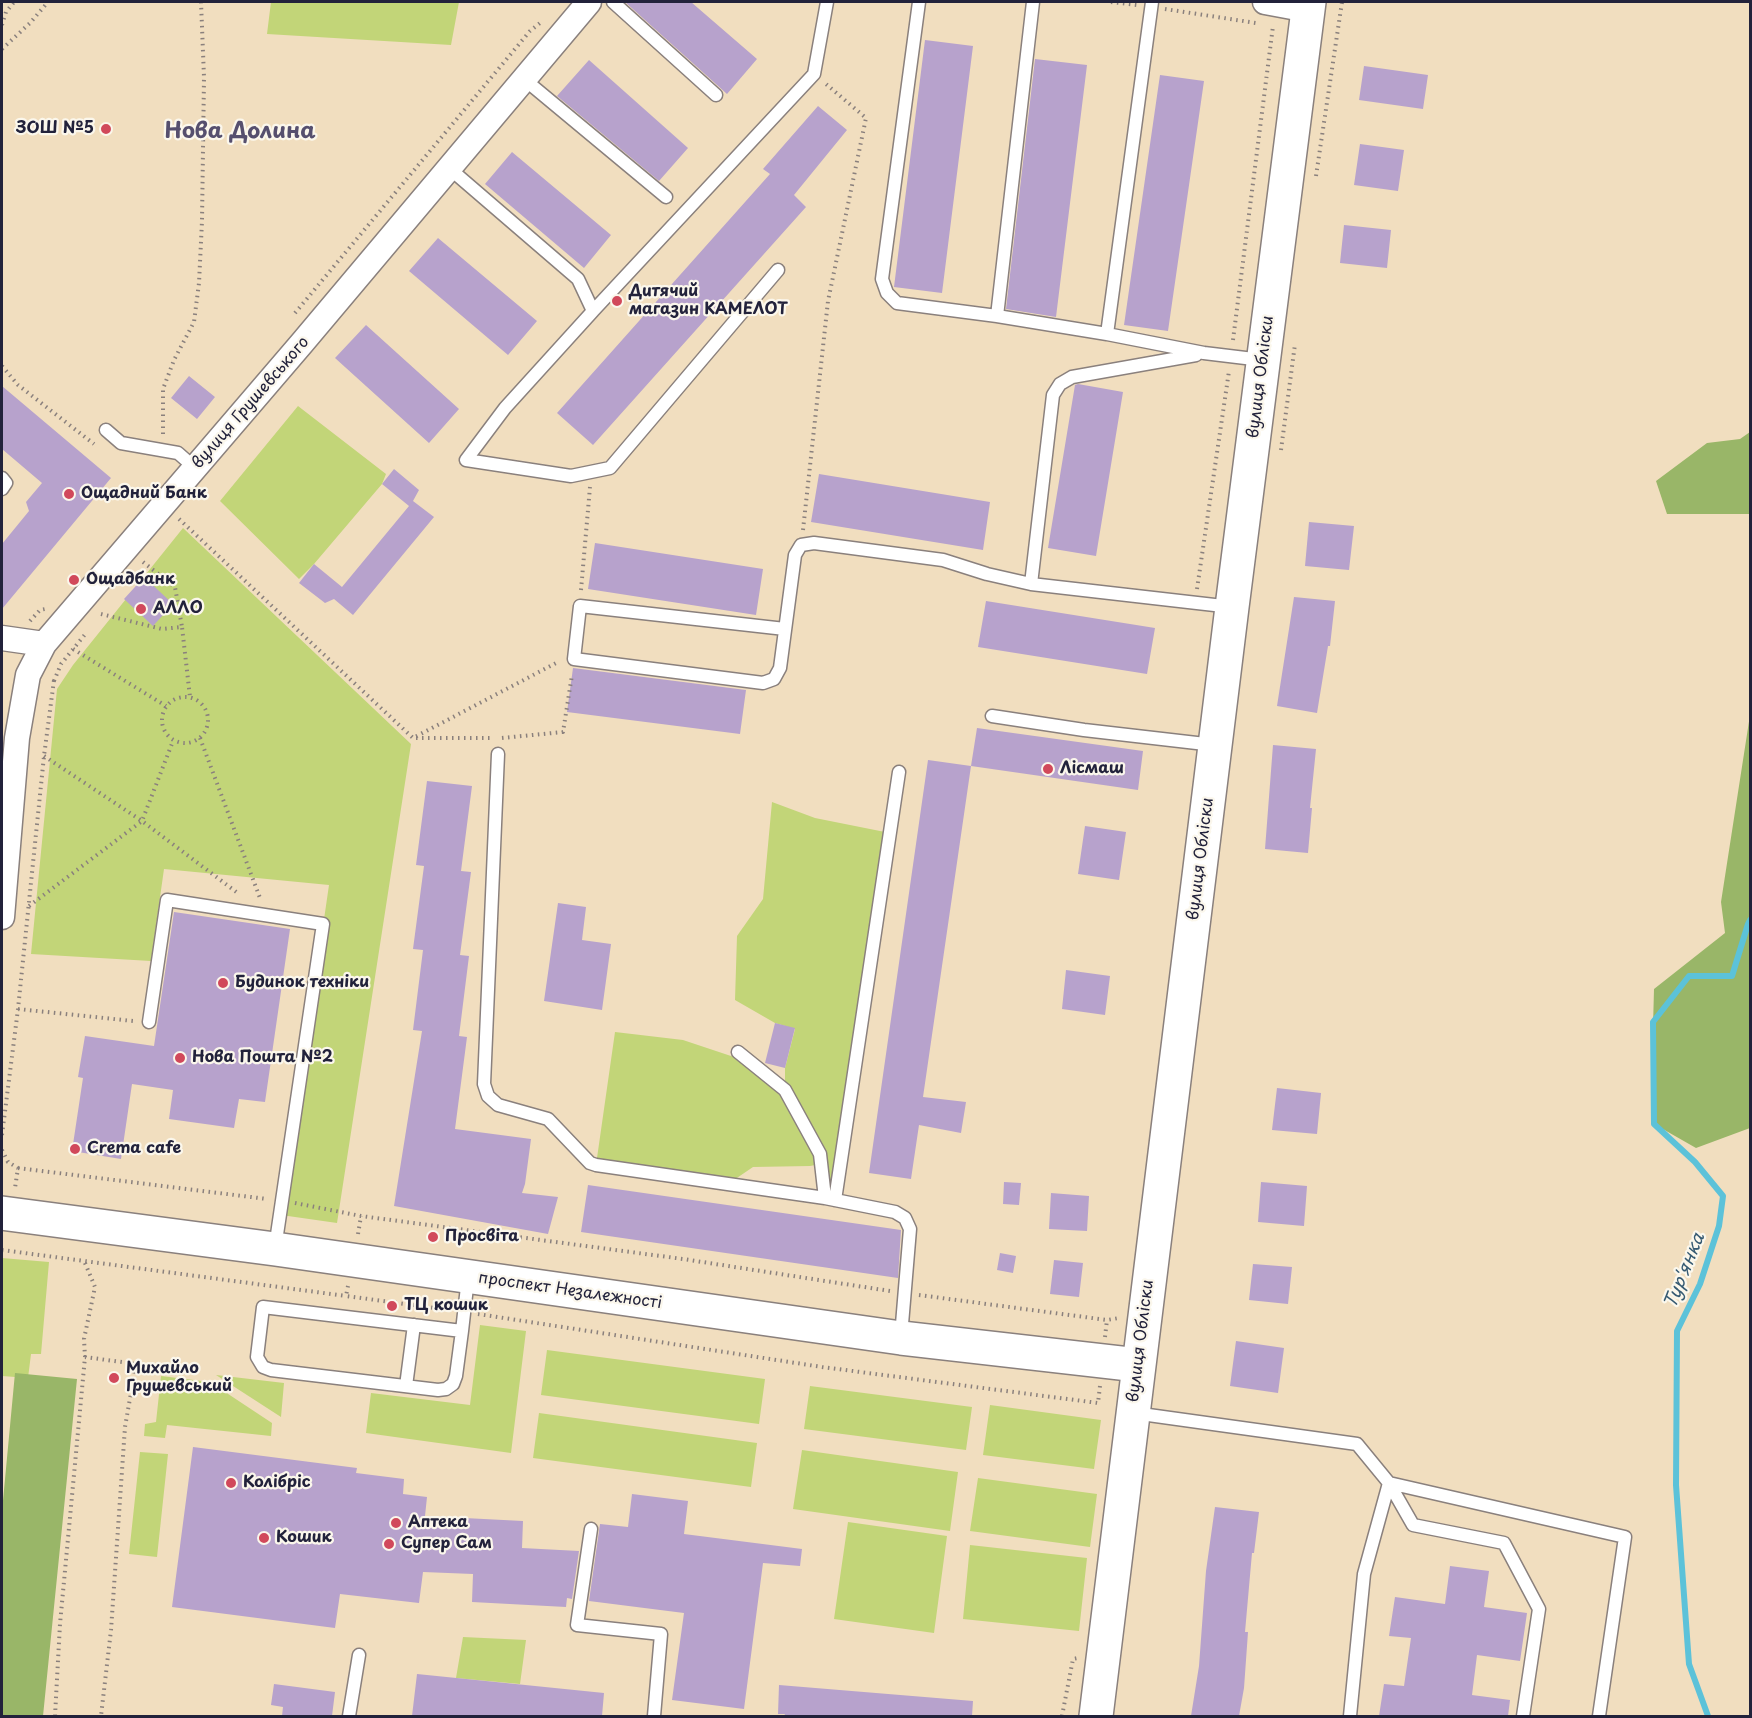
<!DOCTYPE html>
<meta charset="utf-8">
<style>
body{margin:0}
#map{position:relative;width:1752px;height:1718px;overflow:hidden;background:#f1debf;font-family:"Playpen Sans",sans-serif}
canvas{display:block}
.frame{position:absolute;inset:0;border:3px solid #22223b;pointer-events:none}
</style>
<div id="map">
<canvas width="1752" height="1718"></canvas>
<div class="frame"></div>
</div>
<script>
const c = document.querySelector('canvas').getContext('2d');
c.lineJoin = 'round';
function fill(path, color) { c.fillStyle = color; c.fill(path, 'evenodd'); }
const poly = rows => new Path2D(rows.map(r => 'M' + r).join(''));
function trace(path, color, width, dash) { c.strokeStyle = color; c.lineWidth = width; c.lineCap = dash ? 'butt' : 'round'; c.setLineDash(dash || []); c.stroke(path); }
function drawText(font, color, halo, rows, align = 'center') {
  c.font = font + ' "Playpen Sans",sans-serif'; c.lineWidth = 4.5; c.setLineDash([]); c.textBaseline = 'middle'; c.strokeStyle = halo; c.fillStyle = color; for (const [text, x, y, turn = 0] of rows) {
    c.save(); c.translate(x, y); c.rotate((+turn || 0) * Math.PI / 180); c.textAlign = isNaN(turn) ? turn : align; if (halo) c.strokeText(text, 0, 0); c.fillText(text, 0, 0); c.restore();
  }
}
const green = poly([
 [271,2,459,2,451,45,267,34],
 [298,406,386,474,382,484,314,564,299,579,220,501],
 [183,528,411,744,337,1223,281,1215,329,885,164,869,151,961,31,954,57,689,73,665],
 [772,802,815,818,890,833,835,1200,825,1198,821,1164,810,1166,753,1167,728,1184,596,1165,615,1032,683,1040,746,1061,785,1090,785,1068,795,1029,775,1023,735,1000,737,936,763,899],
 [2,1258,49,1262,41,1354,31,1354,28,1378,2,1376],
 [480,1325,526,1331,511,1453,366,1433,371,1393,470,1405],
 [547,1350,765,1379,759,1424,541,1395],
 [216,1375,284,1383,281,1417],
 [161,1376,210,1382,272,1423,271,1436,167,1425,165,1438,144,1436,145,1424,156,1422],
 [810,1386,972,1407,966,1450,804,1429],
 [990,1405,1101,1420,1094,1469,983,1455],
 [539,1413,757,1443,751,1487,533,1458],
 [802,1450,958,1472,950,1531,793,1509],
 [140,1452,168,1454,157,1557,129,1554],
 [978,1478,1097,1494,1090,1547,970,1531],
 [848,1522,947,1536,934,1633,834,1619],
 [970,1545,1087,1558,1079,1631,963,1619],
 [463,1637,526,1640,520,1684,456,1678]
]);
const forest = poly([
 [1750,432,1750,514,1667,514,1656,481,1707,443,1740,439],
 [1750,715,1750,1128,1696,1148,1654,1124,1652,1064,1654,989,1725,933,1721,902],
 [15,1373,77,1379,43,1716,2,1716,2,1511]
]);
const stream = poly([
 [1708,1716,1689,1664,1676,1485,1677,1331,1700,1284,1719,1226,1723,1196,1695,1162,1654,1124,1653,1022,1689,976,1732,976,1748,924,1750,920]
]);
const building = poly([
 [625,2,691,2,757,59,727,94],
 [925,40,973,46,942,293,894,287],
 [1035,59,1087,65,1056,317,1006,309],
 [589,60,688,148,659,181,557,96],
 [1364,66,1428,75,1423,109,1359,100],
 [1160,75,1204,81,1168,331,1124,325],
 [818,106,847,130,794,195,806,207,593,445,557,413,770,174,763,169],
 [1360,144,1404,150,1398,191,1354,185],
 [512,152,611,235,584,268,485,184],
 [1344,225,1391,230,1387,268,1340,263],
 [438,238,537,321,508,355,409,271],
 [366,325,459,409,429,443,335,358],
 [189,376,215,397,197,419,171,398],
 [1078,384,1123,392,1096,556,1048,548,1075,385],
 [2,386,111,478,2,609,2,544,29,511,26,502,42,483,2,449],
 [394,469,419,490,413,501,434,517,353,615,334,599,325,603,299,583,314,564,342,587,409,506,382,484],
 [819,474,990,502,983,550,811,522],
 [1309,522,1354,526,1349,570,1305,566],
 [595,543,763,569,756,615,588,589],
 [144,577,173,604,153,626,124,599],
 [1294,597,1335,601,1330,646,1328,646,1317,713,1277,706],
 [986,601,1155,628,1147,674,978,647],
 [573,668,746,690,740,734,567,712],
 [977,728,1143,751,1138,790,971,766],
 [1273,745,1316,749,1310,808,1312,808,1308,853,1265,849],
 [928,760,971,766,923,1097,966,1102,961,1133,919,1125,911,1179,869,1173],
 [427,781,472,786,461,871,471,872,460,955,469,956,459,1036,467,1037,455,1129,531,1139,525,1184,522,1193,558,1197,548,1234,394,1206,422,1031,413,1030,423,950,413,949,424,866,416,865],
 [1085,826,1126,832,1119,880,1078,874],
 [558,903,586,907,582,940,611,944,602,1010,544,1001],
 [174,912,290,929,265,1102,239,1099,234,1128,169,1119,173,1090,132,1084,121,1159,72,1151,83,1078,78,1077,85,1036,154,1046],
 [1066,970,1110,976,1105,1015,1062,1009],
 [775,1023,795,1028,785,1068,765,1063],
 [1277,1088,1321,1093,1317,1134,1272,1130],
 [1004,1182,1021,1183,1019,1205,1003,1204],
 [1261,1182,1307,1186,1304,1226,1258,1222],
 [588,1185,901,1230,898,1278,581,1232],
 [1051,1193,1089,1196,1087,1231,1049,1229],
 [1000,1253,1016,1256,1013,1273,997,1270],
 [1054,1260,1083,1263,1079,1297,1050,1294],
 [1253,1264,1292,1267,1288,1304,1249,1300],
 [1236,1341,1284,1348,1278,1393,1230,1386],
 [193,1447,357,1468,356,1473,404,1479,403,1494,427,1497,425,1516,523,1521,522,1548,579,1551,572,1599,567,1598,566,1607,472,1602,473,1574,423,1572,419,1603,340,1594,335,1628,172,1607],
 [632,1494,688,1501,684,1534,802,1549,800,1566,763,1563,744,1709,672,1700,684,1613,589,1601,600,1524,628,1527],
 [1215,1507,1259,1512,1254,1553,1252,1553,1245,1632,1248,1632,1244,1688,1239,1716,1191,1716,1199,1666,1206,1571],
 [1450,1566,1489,1571,1484,1607,1527,1613,1520,1661,1477,1655,1472,1695,1510,1700,1508,1716,1379,1716,1384,1684,1404,1686,1411,1638,1389,1636,1395,1597,1445,1604],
 [417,1674,604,1693,602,1716,412,1716],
 [274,1684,335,1692,332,1716,282,1716,283,1707,271,1705],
 [779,1685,973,1701,972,1716,784,1716,785,1714,778,1714]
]);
const path = poly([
 [1111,2,1137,5],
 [1165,9,1256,23],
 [2,25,6,12,14,2],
 [2,49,30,23,48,2],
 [1316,176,1342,2],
 [295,313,530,31,540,23],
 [1233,340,1273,26],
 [2,366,18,385,94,444],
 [163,434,163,389,174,360,194,322,199,283,202,221,204,77,201,2],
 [1281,450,1295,344],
 [179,519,413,738,558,662],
 [803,530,828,301,866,118,826,84],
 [143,562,175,587,182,627],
 [1197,589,1229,371],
 [581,590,590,487],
 [101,614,162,629,182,627,190,697],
 [30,621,40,610,45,609],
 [73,649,166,706],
 [54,681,61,664,87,632],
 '162 720a23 23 0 1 1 46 0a23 23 0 1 1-46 0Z',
 [200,738,260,898],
 [416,738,492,738],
 [502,738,563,732,572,675],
 [44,756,142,821,239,894],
 [29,906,142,821,173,741],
 [18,1009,133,1021],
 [2,1135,18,1009,44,756,54,680],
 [2,1150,8,1162,18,1168,15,1188],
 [18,1168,267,1199],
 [295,1203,361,1216,683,1259,890,1291],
 [358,1234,361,1216],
 [2,1250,346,1296],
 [85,1263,95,1287,84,1339,85,1357],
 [348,1286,346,1296,450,1310],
 [919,1295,1107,1320,1119,1318],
 [478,1314,822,1367,1098,1403,1100,1386],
 [1105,1337,1107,1320],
 [55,1716,60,1624,85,1357,136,1364,125,1427,111,1630,101,1716],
 [1062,1716,1073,1659,1078,1658]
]);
const lane = poly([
 [613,2,716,95],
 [919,2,882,279,887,293,897,303,997,316,1107,334],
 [1152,2,1107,334,1204,353,1262,360],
 [524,79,666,197],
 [449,168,578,279,593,311,814,74,827,2],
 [593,311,505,408,466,460,571,476,610,468,778,270],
 [997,316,1033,2],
 [106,430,121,443,178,453,195,468],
 [2,478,6,483,2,489],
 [1031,584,1053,395,1060,384,1072,377,1196,355],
 [785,629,580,606,574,659,763,683,774,679,780,668,795,555,801,545,814,543,943,560,987,574,1031,584,1232,607],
 [992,716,1084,730,1214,745],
 [498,754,484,1084,488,1096,498,1105,548,1119,590,1163,596,1165,825,1198,895,1212,905,1218,910,1229,901,1336],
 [149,1022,167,900,323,924,275,1248],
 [738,1052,785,1090,820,1154,825,1198],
 [835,1200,899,772],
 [462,1331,263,1307,257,1357,263,1367,271,1370,438,1390,446,1389,453,1384,456,1376,462,1331,468,1278],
 [406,1386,414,1325],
 [1134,1413,1357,1444,1389,1483,1625,1537,1599,1716],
 [1389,1483,1413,1525,1504,1543,1539,1609,1523,1716],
 [591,1529,577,1625,661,1634,654,1716],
 [349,1716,359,1655],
 [1350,1716,1364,1574,1389,1483]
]);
const street = poly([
 [1265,2,1308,10],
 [2,638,44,644],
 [2,917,17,738,28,675,44,644,302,343,589,2]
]);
const secondary = poly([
 [2,1213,275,1249,901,1338,1138,1365]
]);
const primary = poly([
 [1096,1716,1232,607,1309,2]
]);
const markers = [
 [106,129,6,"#d1495b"],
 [617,301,6,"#d1495b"],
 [69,494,6,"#d1495b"],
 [74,580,6,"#d1495b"],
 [141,609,6,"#d1495b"],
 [1048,769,6,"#d1495b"],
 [223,983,6,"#d1495b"],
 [180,1058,6,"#d1495b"],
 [75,1149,6,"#d1495b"],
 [433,1237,6,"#d1495b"],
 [392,1306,6,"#d1495b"],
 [114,1378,6,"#d1495b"],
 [231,1483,6,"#d1495b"],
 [396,1523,6,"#d1495b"],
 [264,1538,6,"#d1495b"],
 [389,1544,6,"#d1495b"]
];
const poiNames = [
 ["ЗОШ №5",94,129,"right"],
 ["Дитячий",629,292],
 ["магазин КАМЕЛОТ",629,310],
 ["Ощадний Банк",81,494],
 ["Ощадбанк",86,580],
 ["АЛЛО",153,609],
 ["Лісмаш",1060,769],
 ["Будинок техніки",235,983],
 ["Нова Пошта №2",192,1058],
 ["Crema cafe",87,1149],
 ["Просвіта",445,1237],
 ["ТЦ кошик",404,1306],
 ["Михайло",126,1369],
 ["Грушевський",126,1387],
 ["Колібріс",243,1483],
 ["Аптека",408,1523],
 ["Кошик",276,1538],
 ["Супер Сам",401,1544]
];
const streetNames = [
 ["вулиця Обліски",1261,377,-83],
 ["вулиця Грушевського",251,403,-49],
 ["вулиця Обліски",1201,859,-83],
 ["проспект Незалежності",570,1291,8],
 ["вулиця Обліски",1141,1341,-83]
];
const waterNames = [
 ["Тур'янка",1685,1271,-68]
];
const districtNames = [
 ["Нова Долина",240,132]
];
fill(green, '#c2d578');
fill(forest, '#99b668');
trace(stream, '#5cc2d9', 6);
fill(building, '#b7a2cc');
trace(lane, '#8a807d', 15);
trace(street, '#8a807d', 27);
trace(secondary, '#8a807d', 36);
trace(primary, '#8a807d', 36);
trace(path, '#8a807d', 4, [1.5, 4.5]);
trace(lane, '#fff', 12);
trace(street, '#fff', 24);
trace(secondary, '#fff', 33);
trace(primary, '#fff', 33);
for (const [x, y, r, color] of markers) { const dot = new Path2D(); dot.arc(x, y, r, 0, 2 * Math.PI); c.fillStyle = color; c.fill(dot); trace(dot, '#fbf7ec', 2); }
drawText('bold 16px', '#22223b', '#fbf7ec', poiNames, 'left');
drawText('16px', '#22223b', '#fbf7ec', streetNames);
drawText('italic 18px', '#365a72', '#fbf7ec', waterNames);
drawText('bold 22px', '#564f6e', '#fbf7ec', districtNames);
</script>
